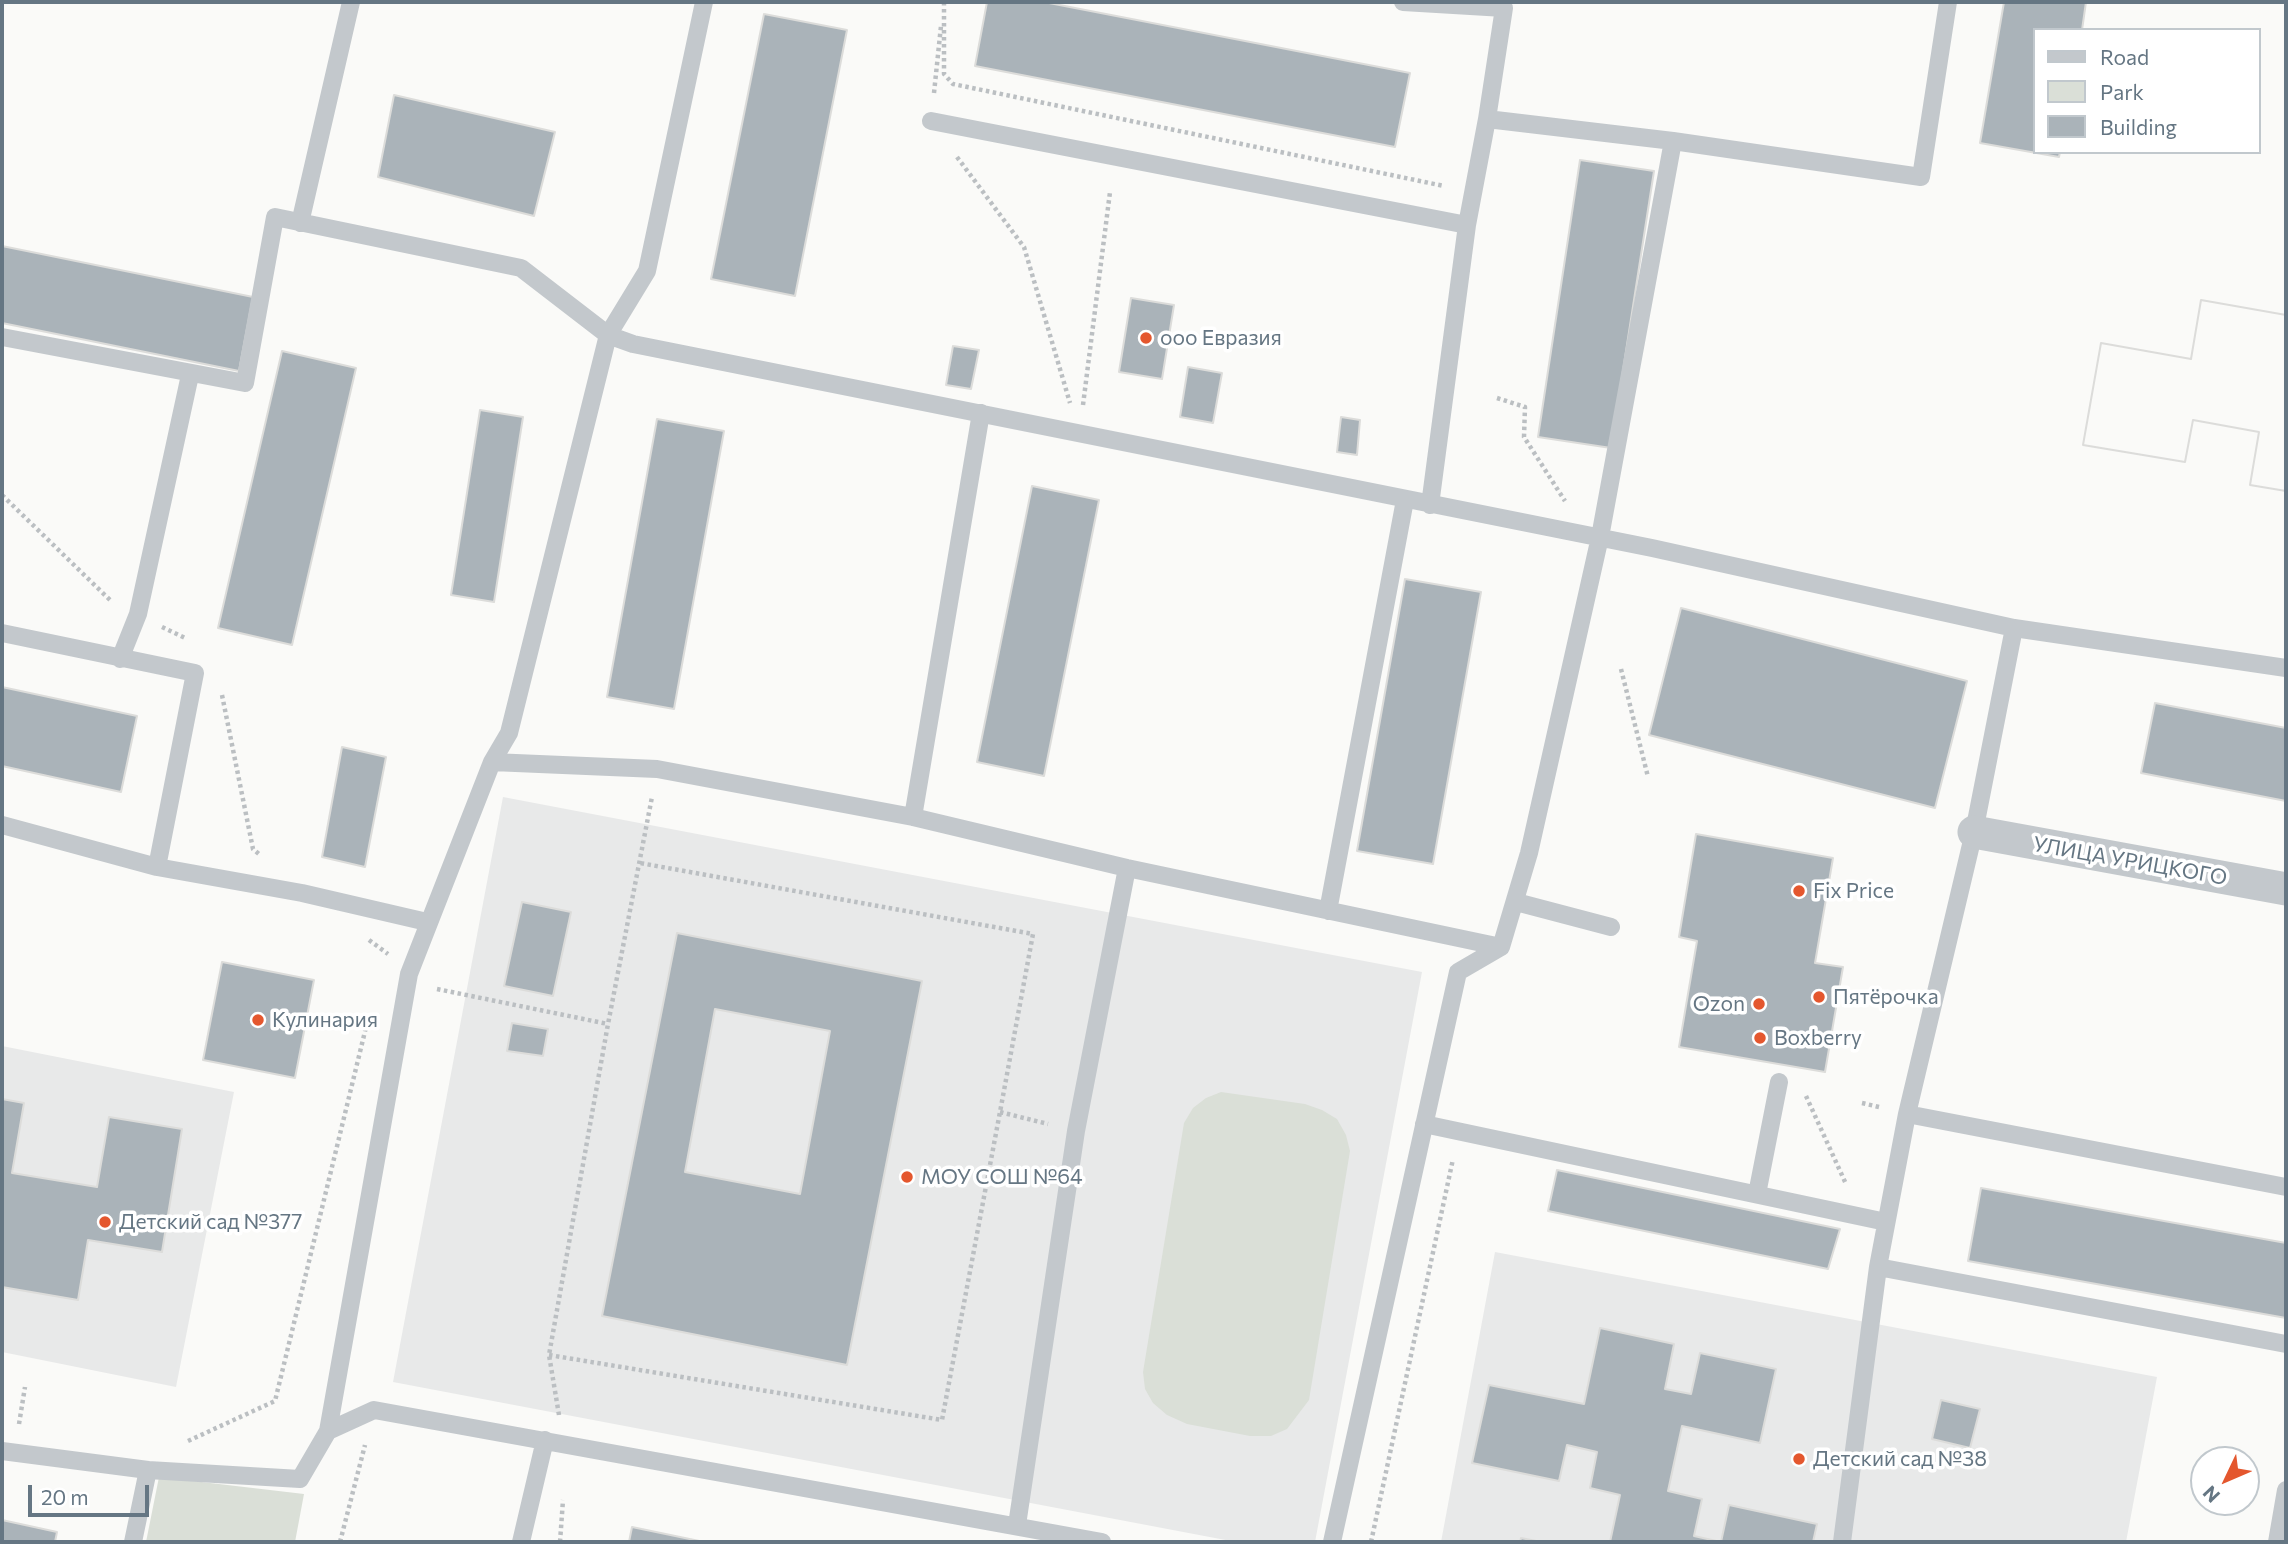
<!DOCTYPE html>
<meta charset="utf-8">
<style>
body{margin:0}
#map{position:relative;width:2288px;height:1544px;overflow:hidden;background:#fafaf8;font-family:Commissioner,sans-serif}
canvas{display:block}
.frame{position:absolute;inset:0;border:4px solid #657683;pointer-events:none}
.legend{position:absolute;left:2033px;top:28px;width:228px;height:126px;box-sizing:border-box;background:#fff;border:2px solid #c1c8cd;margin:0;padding:9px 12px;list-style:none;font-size:21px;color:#657683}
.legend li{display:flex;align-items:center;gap:14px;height:35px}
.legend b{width:35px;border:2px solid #c1c8cd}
.north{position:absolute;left:2190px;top:1446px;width:70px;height:70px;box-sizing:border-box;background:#fff;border:2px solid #c1c8cd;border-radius:50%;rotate:226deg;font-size:19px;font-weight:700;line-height:28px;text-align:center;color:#657683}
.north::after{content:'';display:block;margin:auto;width:24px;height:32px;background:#e4572e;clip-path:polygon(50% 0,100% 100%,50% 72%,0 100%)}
.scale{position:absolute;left:28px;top:1485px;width:121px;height:32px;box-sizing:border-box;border:4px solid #657683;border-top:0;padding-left:9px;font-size:21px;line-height:24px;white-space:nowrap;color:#657683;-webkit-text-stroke:5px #fff;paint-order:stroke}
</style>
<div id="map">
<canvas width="2288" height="1544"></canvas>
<div class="frame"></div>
<ul class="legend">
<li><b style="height:9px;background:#c3c8cc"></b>Road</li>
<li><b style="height:19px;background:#dadfd7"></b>Park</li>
<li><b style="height:19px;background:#aab3b9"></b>Building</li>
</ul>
<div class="north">N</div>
<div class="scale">20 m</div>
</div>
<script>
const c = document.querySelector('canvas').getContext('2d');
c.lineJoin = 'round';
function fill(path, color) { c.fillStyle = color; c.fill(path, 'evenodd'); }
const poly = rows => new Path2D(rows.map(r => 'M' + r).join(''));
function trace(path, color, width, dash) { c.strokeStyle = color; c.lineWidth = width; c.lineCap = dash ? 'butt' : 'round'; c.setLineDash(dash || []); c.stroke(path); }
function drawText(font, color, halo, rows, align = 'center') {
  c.font = font + ' Commissioner,sans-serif'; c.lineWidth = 7; c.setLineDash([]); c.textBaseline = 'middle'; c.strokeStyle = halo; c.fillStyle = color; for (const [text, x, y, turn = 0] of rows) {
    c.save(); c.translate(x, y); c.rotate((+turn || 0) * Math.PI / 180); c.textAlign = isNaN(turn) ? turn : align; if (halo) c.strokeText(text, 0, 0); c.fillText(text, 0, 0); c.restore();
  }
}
const built = poly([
 [503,797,1422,972,1315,1542,1236,1542,393,1382],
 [2,1046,234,1092,176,1387,2,1352],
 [1495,1252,2157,1377,2126,1542,1441,1542]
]);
const green = poly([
 [1221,1092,1305,1104,1322,1110,1337,1119,1346,1135,1350,1151,1309,1400,1287,1429,1271,1436,1250,1436,1187,1424,1167,1415,1153,1403,1145,1389,1143,1372,1184,1123,1193,1108,1206,1098],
 [159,1477,304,1494,295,1542,146,1542]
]);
const building = poly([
 [987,2,1044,2,1410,73,1395,147,975,66,987,2],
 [2004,2,2086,2,2082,30,2034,30,2034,152,2060,152,2059,157,1980,143,2004,2],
 [764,14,847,30,795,296,711,279,764,14],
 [394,95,555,132,534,216,378,177,394,95],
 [1580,160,1654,171,1611,448,1538,437,1580,160],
 [2,246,253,297,239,371,2,323,2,246],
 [1131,298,1174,305,1162,379,1119,372,1131,298],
 [2201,300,2286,315,2286,491,2250,485,2259,432,2193,420,2185,462,2083,445,2101,343,2191,359,2201,300],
 [2201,300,2286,315,2286,491,2250,485,2259,432,2193,420,2185,462,2083,445,2101,343,2191,359,2201,300],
 [953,346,979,350,971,389,946,385,953,346],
 [282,351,356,368,292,645,218,628,282,351],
 [1188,367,1222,373,1213,423,1180,417,1188,367],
 [480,410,523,417,494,602,451,595,480,410],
 [1341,417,1360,420,1357,455,1337,452,1341,417],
 [657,419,724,431,674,709,607,697,657,419],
 [1032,486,1099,500,1044,776,977,762,1032,486],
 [1405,579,1481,592,1433,864,1357,851,1405,579],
 [1681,608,1967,681,1935,808,1649,735,1681,608],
 [2,687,137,716,121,792,2,766,2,687],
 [2155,703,2286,728,2286,801,2141,773,2155,703],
 [342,747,386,757,365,867,322,857,342,747],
 [1696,834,1833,858,1815,963,1843,967,1825,1072,1679,1047,1697,941,1679,937,1696,834],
 [522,902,571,912,553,996,504,986,522,902],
 [677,933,922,981,847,1365,602,1316,677,933],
 [715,1009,830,1031,800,1194,685,1172,715,1009],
 [222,962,314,980,295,1078,203,1060,222,962],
 [512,1023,548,1029,543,1056,507,1051,512,1023],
 [2,1099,24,1103,12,1173,97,1187,109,1117,182,1129,162,1252,88,1240,78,1300,2,1287,2,1099],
 [1557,1170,1840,1229,1828,1269,1548,1211,1557,1170],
 [1981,1188,2286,1243,2286,1318,1968,1261,1981,1188],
 [1600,1328,1674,1344,1665,1389,1691,1394,1700,1353,1776,1369,1760,1443,1682,1426,1668,1491,1702,1499,1694,1536,1721,1542,1729,1505,1817,1524,1813,1542,1610,1542,1620,1495,1590,1488,1597,1452,1567,1445,1559,1481,1472,1463,1489,1385,1584,1404,1600,1328],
 [1941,1400,1980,1409,1970,1448,1932,1439,1941,1400],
 [2,1520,57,1532,55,1542,2,1542,2,1520],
 [632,1527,704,1542,629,1542,632,1527],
 [1521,1538,1541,1542,1520,1542,1521,1538]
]);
const path = poly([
 [944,2,944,74,953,84,1444,186],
 [934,93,941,26],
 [957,157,1024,247,1070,403],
 [1497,398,1525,407,1524,437,1565,501],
 [1083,405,1110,192],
 [2,495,110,600],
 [162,627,185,638],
 [1621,669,1648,777],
 [222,695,253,849,260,855],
 [369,940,388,954],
 [437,989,608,1024],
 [1806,1096,1846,1184],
 [1862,1103,1879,1107],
 [1000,1112,1048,1124],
 [549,1355,942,1420,1000,1112,1033,934,640,863],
 [559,1415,549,1355,608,1024,652,797],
 [19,1424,25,1387],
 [188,1441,275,1401,368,1019],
 [340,1542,365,1445],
 [560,1542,563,1500],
 [1371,1542,1453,1159]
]);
const service = poly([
 [1403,2,1504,8,1487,119],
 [931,121,1467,225,1430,505],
 [300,223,351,2],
 [1467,225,1487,119,1673,141,1921,177,1948,2],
 [2,337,245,383,275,217,521,268,608,335,633,344,1652,548,2014,628,2286,668],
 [2014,628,1974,832,1907,1114,1878,1267,2286,1344],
 [2,633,195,673,157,867],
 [120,659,138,614,190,375],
 [492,762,657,769,913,817,1127,868,1501,947,1458,972,1332,1542],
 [913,817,981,413],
 [2,825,157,867,302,893,427,922],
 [1516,902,1611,927],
 [1328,911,1405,500],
 [1501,947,1529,853,1600,537,1673,141],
 [1907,1114,2286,1187],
 [1424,1124,1886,1222],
 [1757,1194,1779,1082],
 [328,1431,374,1410,1102,1542],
 [2,1451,148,1470,133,1542],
 [148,1470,300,1479,328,1431,409,974,492,762,509,733,608,335,647,271,704,2],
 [1017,1525,1076,1131,1127,868],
 [521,1542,545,1440],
 [1842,1542,1878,1267],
 [2277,1542,2286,1490]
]);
const minor = poly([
 [1974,832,2286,889]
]);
const markers = [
 [1146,338,7,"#e4572e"],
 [1799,891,7,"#e4572e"],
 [1819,997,7,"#e4572e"],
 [1759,1004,7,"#e4572e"],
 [258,1020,7,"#e4572e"],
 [1760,1038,7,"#e4572e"],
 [907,1177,7,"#e4572e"],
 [105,1222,7,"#e4572e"],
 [1799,1459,7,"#e4572e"]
];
const poiNames = [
 ["ооо Евразия",1160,338],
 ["Fix Price",1813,891],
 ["Пятёрочка",1833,997],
 ["Ozon",1745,1004,"right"],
 ["Кулинария",272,1020],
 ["Boxberry",1774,1038],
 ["МОУ СОШ №64",921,1177],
 ["Детский сад №377",119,1222],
 ["Детский сад №38",1813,1459]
];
const streetNames = [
 ["УЛИЦА УРИЦКОГО",2130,861,10]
];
fill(built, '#e8e9e9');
fill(green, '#dadfd7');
fill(building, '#aab3b9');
trace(building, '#dcdcda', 2);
trace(path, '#bbbfc2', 4.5, [3.5, 3.5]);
trace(service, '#c3c8cc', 18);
trace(minor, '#c3c8cc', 33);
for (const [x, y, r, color] of markers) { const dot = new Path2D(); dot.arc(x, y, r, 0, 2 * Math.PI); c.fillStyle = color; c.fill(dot); trace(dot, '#fff', 2.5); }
drawText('21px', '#657683', '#fff', poiNames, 'left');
drawText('21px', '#657683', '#fff', streetNames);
</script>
